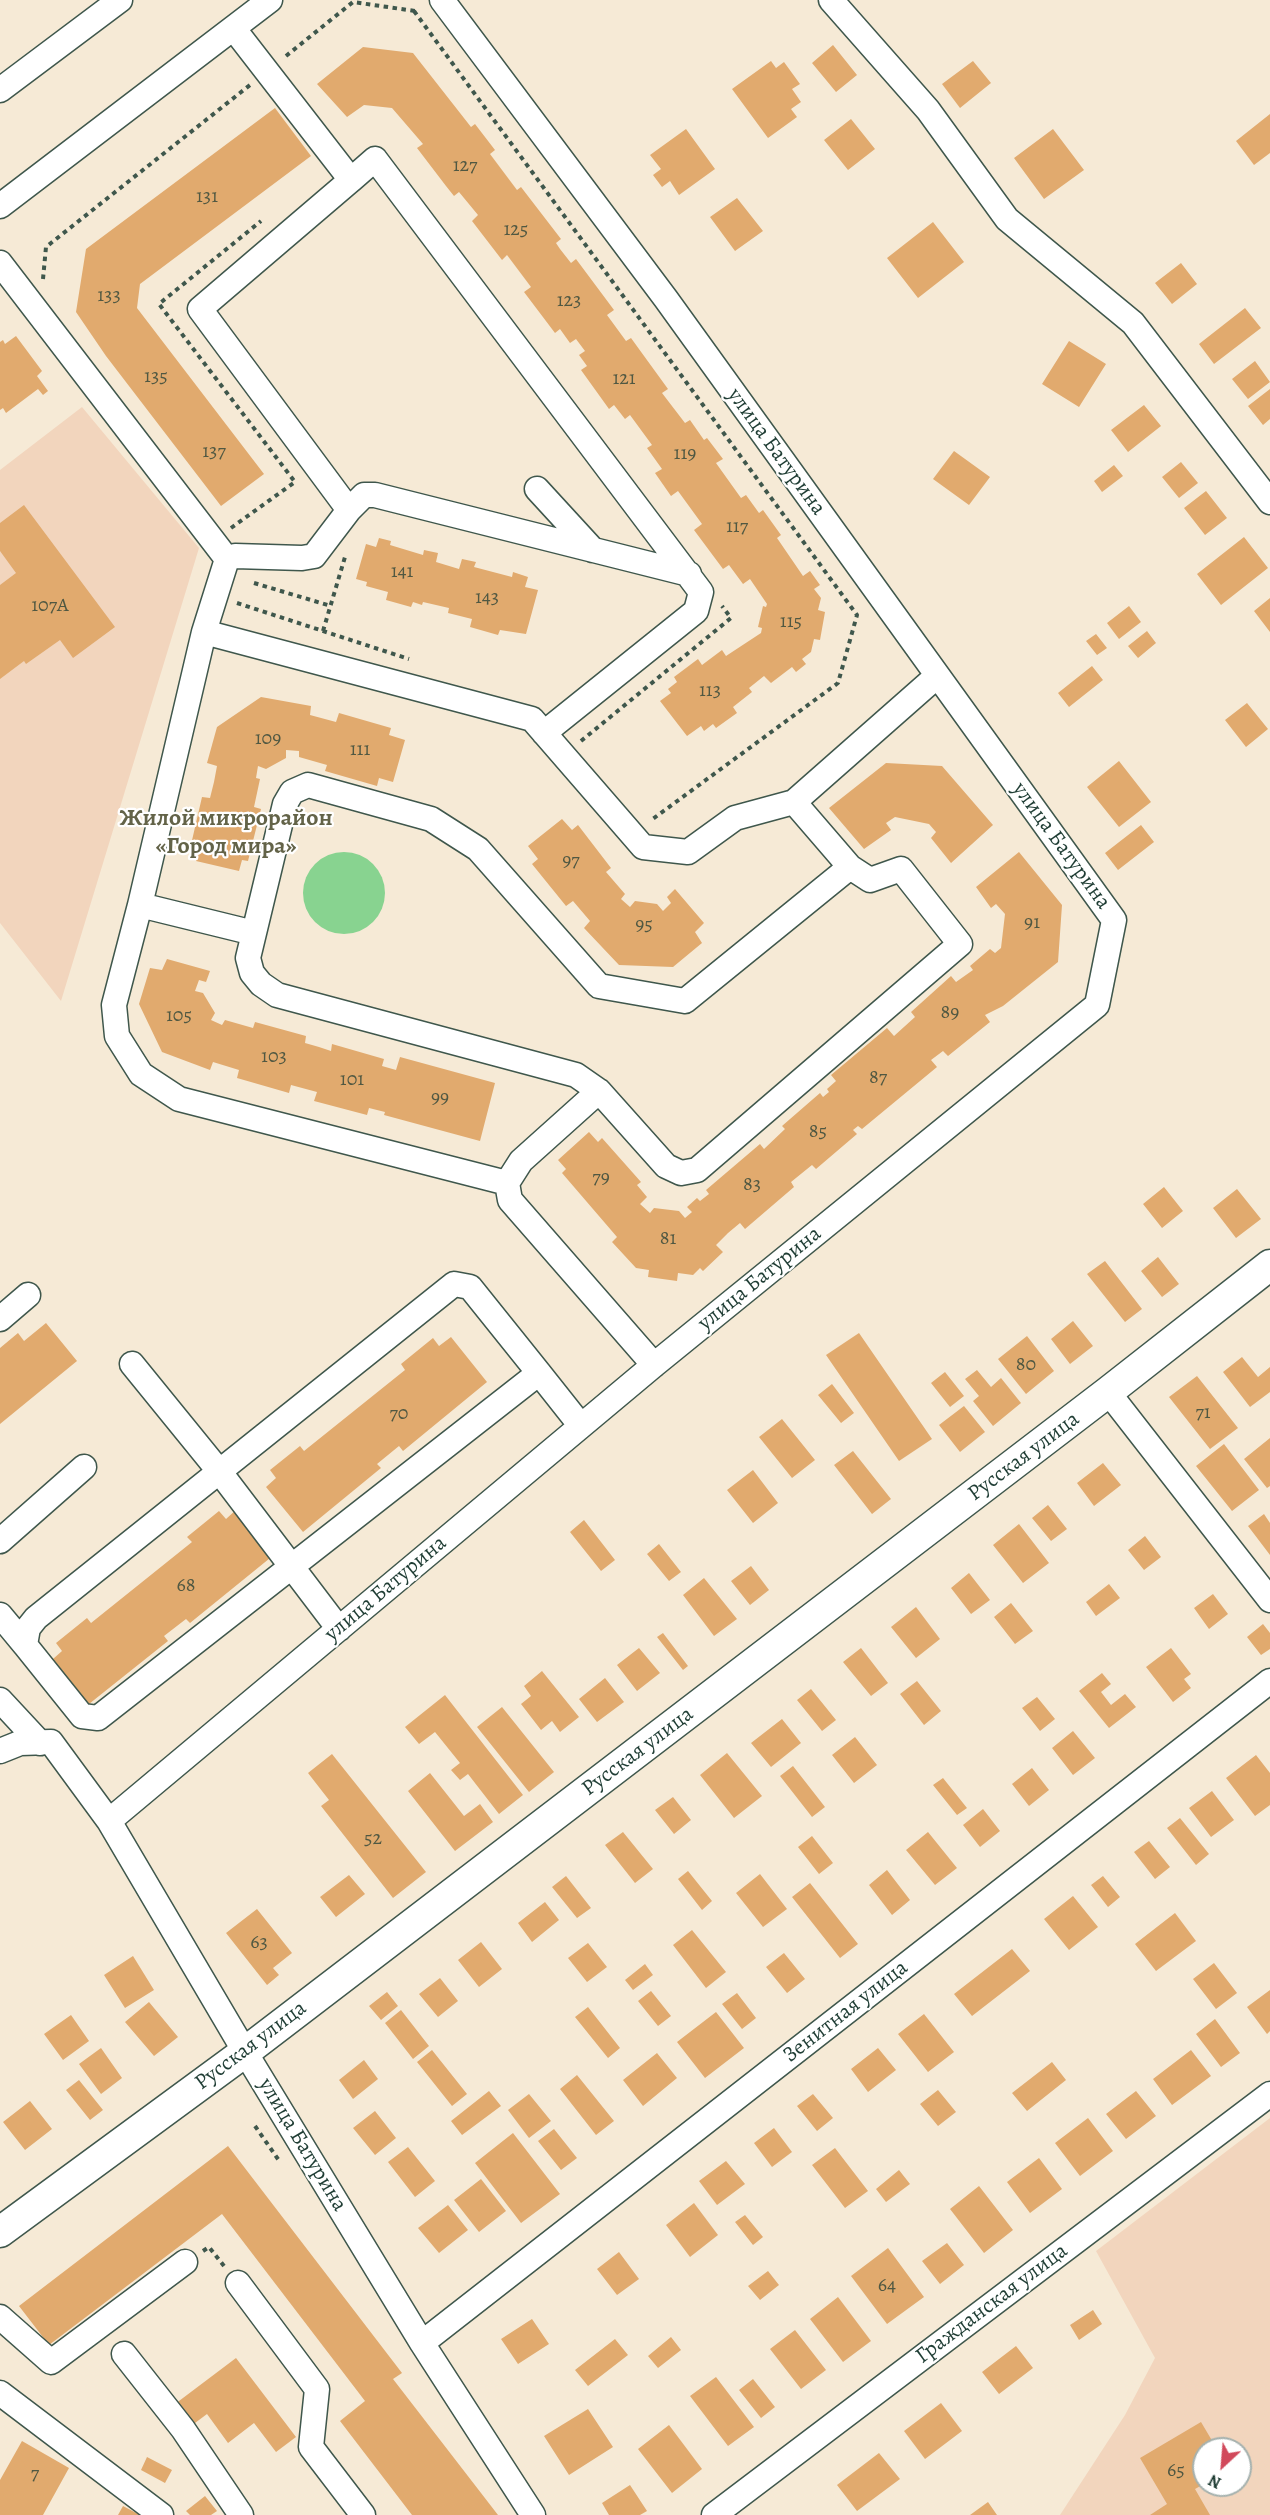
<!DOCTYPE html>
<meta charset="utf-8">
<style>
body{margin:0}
#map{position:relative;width:1270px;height:2515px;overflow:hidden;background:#f6ead6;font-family:Alegreya,serif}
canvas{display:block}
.north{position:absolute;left:1192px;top:2437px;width:60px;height:60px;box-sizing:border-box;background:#fff;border:2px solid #a5b1ae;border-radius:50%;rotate:206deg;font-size:16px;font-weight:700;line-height:24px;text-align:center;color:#1f3d34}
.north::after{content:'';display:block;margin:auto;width:21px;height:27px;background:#d1495b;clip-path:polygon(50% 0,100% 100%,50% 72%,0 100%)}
</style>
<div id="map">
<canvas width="1270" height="2515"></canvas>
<div class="north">N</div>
</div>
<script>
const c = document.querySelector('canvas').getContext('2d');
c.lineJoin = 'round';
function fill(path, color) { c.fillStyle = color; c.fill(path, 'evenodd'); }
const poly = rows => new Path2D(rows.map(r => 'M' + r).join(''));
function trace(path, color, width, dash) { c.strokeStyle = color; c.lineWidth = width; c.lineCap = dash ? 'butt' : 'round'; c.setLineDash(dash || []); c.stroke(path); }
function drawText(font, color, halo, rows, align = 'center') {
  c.font = font + ' Alegreya,serif'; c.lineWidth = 4.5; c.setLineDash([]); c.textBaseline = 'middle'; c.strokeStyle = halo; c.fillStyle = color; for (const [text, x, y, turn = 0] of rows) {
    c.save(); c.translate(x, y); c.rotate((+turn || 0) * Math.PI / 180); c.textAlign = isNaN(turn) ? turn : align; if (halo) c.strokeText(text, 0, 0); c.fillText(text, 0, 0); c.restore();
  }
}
const built = poly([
 [82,407,199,548,61,1001,0,923,0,470],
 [1270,2118,1270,2515,1060,2515,1125,2415,1155,2358,1096,2251],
 [1204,2449,1240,2449,1240,2485,1204,2485]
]);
const green = poly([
 '303 893a41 41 0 1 1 82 0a41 41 0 1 1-82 0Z'
]);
const building = poly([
 [833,45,857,75,836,92,812,63],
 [363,47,413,53,471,127,475,124,495,150,490,154,517,190,521,187,561,239,556,243,560,249,571,263,576,259,614,310,607,315,626,341,631,338,668,389,662,393,685,423,690,420,704,440,707,438,723,459,716,463,741,498,746,495,759,513,763,510,781,535,777,538,803,576,810,571,820,585,814,589,821,598,818,610,825,612,820,640,814,639,811,652,802,659,806,664,796,672,792,667,771,683,764,676,749,688,752,692,733,707,737,713,716,728,713,724,704,731,701,726,687,736,660,701,671,693,668,689,677,682,674,677,698,659,702,665,722,650,726,656,761,633,762,628,758,627,763,606,766,607,767,604,750,579,743,584,729,565,723,569,694,530,702,524,678,491,671,496,655,473,662,469,647,448,652,445,630,415,625,419,614,405,609,409,581,370,587,366,579,355,585,351,576,339,570,343,560,329,555,333,524,292,531,287,507,255,502,260,472,221,478,215,459,192,454,196,446,186,417,148,423,144,392,108,364,105,347,117,317,84],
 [771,61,776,68,784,62,800,84,792,89,801,102,791,109,797,117,768,138,732,89],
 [973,61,991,83,960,108,942,84],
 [275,108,311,156,140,284,137,308,264,474,221,506,106,356,76,312,86,249],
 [1270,114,1270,153,1254,165,1236,141],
 [851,119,875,149,848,170,824,140],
 [686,129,715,169,679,195,670,181,662,187,653,175,661,169,650,155],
 [1053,129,1084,170,1044,199,1014,158],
 [737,198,763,231,735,251,710,217],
 [933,222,964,262,918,298,887,258],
 [1181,263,1197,284,1172,304,1155,283],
 [1245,308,1261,328,1214,364,1199,344],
 [16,336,42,371,37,376,48,391,43,395,38,389,6,413,3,408,0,410,0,342,3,340,5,344],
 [1069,341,1106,364,1079,407,1042,384],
 [1255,361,1270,382,1248,399,1232,379],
 [1270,389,1270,419,1263,425,1248,406],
 [1144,405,1161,426,1128,452,1111,430],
 [954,451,990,477,969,505,933,479],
 [1181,462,1198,483,1179,498,1162,477],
 [1114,465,1123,476,1102,492,1094,481],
 [1206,491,1227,518,1205,535,1184,508],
 [24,505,115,627,73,658,60,640,26,664,24,661,0,679,0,585,16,573,0,551,0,523],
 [1244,537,1268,568,1221,605,1197,574],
 [379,538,391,541,390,545,423,555,424,550,438,553,436,562,459,569,462,559,476,562,474,567,512,577,513,572,528,577,525,587,538,590,526,634,500,630,498,635,470,627,472,619,448,613,449,608,423,602,422,605,413,602,411,607,386,600,388,592,366,586,367,582,356,579,366,544,376,547],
 [1270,598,1270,632,1254,611],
 [1129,606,1141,622,1119,639,1107,623],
 [1147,631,1156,643,1138,658,1128,646],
 [1096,634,1107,648,1097,655,1086,641],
 [1092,666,1103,680,1069,707,1058,693],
 [261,697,311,706,310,715,336,722,339,713,391,728,389,735,405,740,393,782,379,778,377,786,325,771,327,765,299,757,299,751,286,750,286,758,266,769,258,766,256,778,260,779,254,807,261,809,248,861,242,860,239,871,196,861,198,852,190,849,202,797,210,798,214,782,217,766,207,763,217,727],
 [1247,703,1268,729,1246,747,1225,720],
 [1119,761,1151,802,1119,827,1087,787],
 [886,763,942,766,993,825,951,863,931,838,936,832,929,824,895,817,886,823,891,830,864,849,829,808],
 [562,819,572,830,578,825,611,868,606,872,625,894,621,899,630,907,635,901,657,904,663,911,671,903,667,897,675,889,704,923,695,932,702,943,673,967,619,965,584,928,590,921,573,901,566,906,532,864,538,859,528,846],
 [1141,825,1154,842,1118,870,1105,853],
 [1019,852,1062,905,1058,962,1003,1006,985,1015,990,1022,948,1056,943,1051,931,1060,937,1067,862,1129,858,1126,853,1130,857,1134,816,1169,812,1165,791,1182,794,1187,745,1229,740,1223,728,1233,716,1245,723,1252,703,1271,700,1268,693,1275,678,1273,677,1281,648,1277,649,1270,636,1268,612,1242,617,1237,562,1173,566,1169,558,1160,589,1132,598,1142,602,1138,641,1182,637,1185,647,1197,640,1204,650,1213,654,1208,679,1211,685,1218,692,1212,687,1207,697,1198,700,1201,709,1194,706,1190,760,1144,764,1149,785,1129,782,1126,820,1093,823,1097,829,1092,827,1089,836,1081,831,1075,887,1028,894,1036,915,1017,911,1012,951,976,956,982,973,970,970,966,990,949,995,953,1001,948,1005,914,996,904,991,908,976,887],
 [167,959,210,971,206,982,199,980,195,991,203,993,215,1013,211,1020,222,1025,225,1020,253,1028,255,1022,306,1036,305,1043,319,1047,331,1051,332,1044,384,1059,382,1066,396,1070,400,1057,495,1083,480,1141,384,1115,385,1112,369,1108,367,1115,314,1101,317,1092,291,1085,289,1093,237,1078,239,1070,213,1062,210,1070,162,1052,139,1004,150,968,162,970],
 [1164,1187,1183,1211,1162,1228,1143,1204],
 [1237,1189,1261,1219,1236,1238,1213,1208],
 [1158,1257,1179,1284,1162,1297,1141,1271],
 [1105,1261,1142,1309,1125,1322,1087,1274],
 [1073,1321,1093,1346,1070,1364,1051,1339],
 [46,1323,77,1361,0,1424,0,1348,18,1333,24,1341],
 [859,1333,932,1439,899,1461,826,1355],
 [1027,1336,1054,1371,1026,1394,998,1359],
 [451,1337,487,1382,403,1451,399,1446,377,1464,381,1468,303,1532,266,1487,276,1478,270,1470,300,1446,304,1451,405,1370,401,1364,433,1338,439,1346],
 [1242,1357,1258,1377,1270,1367,1270,1392,1250,1407,1223,1372],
 [977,1370,991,1387,1001,1378,1021,1403,993,1426,973,1401,979,1396,965,1379],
 [945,1372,964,1396,950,1407,931,1383],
 [1197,1376,1238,1428,1210,1449,1169,1397],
 [832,1384,854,1413,841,1423,818,1395],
 [964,1406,985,1432,960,1452,939,1425],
 [782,1419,815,1460,792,1478,759,1437],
 [1270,1438,1270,1486,1267,1488,1244,1459],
 [1224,1444,1259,1490,1232,1511,1196,1466],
 [853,1451,891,1499,872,1514,834,1465],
 [1103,1463,1121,1485,1094,1506,1077,1483],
 [753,1470,778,1503,753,1523,727,1490],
 [1048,1505,1067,1529,1051,1541,1032,1518],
 [237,1509,275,1554,190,1623,186,1619,164,1636,168,1641,89,1704,53,1659,62,1651,56,1643,87,1618,91,1623,192,1542,187,1537,219,1511,226,1519],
 [1264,1514,1270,1523,1270,1555,1248,1526],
 [584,1520,615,1560,601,1571,570,1532],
 [1019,1524,1049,1563,1023,1583,993,1545],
 [1145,1536,1161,1557,1144,1570,1128,1550],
 [659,1544,681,1572,669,1581,647,1554],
 [751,1566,769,1590,750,1605,731,1581],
 [969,1573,990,1600,971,1614,951,1588],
 [704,1578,737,1619,714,1636,683,1595],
 [1109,1584,1120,1598,1096,1616,1086,1602],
 [1213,1594,1228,1614,1209,1629,1194,1608],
 [1011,1603,1033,1631,1015,1644,994,1617],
 [916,1607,940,1639,916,1658,891,1627],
 [1263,1624,1270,1633,1270,1649,1261,1655,1247,1637],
 [663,1633,688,1666,683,1670,657,1637],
 [639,1648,660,1673,637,1691,617,1665],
 [861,1648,888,1683,871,1696,843,1662],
 [1171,1648,1191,1674,1184,1679,1191,1688,1173,1702,1146,1667],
 [542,1671,579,1717,560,1732,552,1721,541,1730,521,1704,531,1696,524,1686],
 [1102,1673,1111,1684,1101,1692,1111,1705,1125,1694,1136,1707,1109,1728,1079,1691],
 [605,1678,624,1702,597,1722,579,1699],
 [917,1681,941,1711,924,1725,900,1694],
 [811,1689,836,1720,822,1731,797,1700],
 [445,1695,523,1795,499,1814,468,1774,460,1780,451,1770,460,1763,435,1732,419,1744,405,1727],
 [1037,1697,1055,1719,1040,1731,1022,1708],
 [502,1707,554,1772,529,1792,477,1727],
 [782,1719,801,1743,771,1767,751,1743],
 [1073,1731,1095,1758,1073,1775,1052,1748],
 [855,1737,877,1765,854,1783,832,1755],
 [727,1753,762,1796,734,1818,700,1775],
 [332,1754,426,1872,393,1898,321,1806,329,1800,308,1773],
 [1256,1755,1270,1773,1270,1805,1255,1816,1226,1778],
 [793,1766,825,1807,812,1817,780,1776],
 [1032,1768,1049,1790,1029,1806,1012,1784],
 [430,1773,464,1816,480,1804,493,1822,455,1851,408,1791],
 [943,1778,967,1808,957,1815,933,1785],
 [1212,1791,1234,1820,1211,1837,1189,1808],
 [673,1797,691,1820,674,1834,655,1810],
 [983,1809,1000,1831,980,1847,963,1825],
 [1180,1818,1209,1854,1196,1865,1167,1828],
 [623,1832,653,1869,635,1883,605,1845],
 [928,1832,957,1868,935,1885,906,1850],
 [812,1836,833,1863,819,1874,798,1847],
 [1149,1841,1170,1867,1155,1879,1134,1852],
 [887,1870,910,1900,892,1915,869,1885],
 [688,1871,712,1901,702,1910,678,1879],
 [760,1874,787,1909,763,1927,736,1893],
 [349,1875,365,1894,336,1917,320,1897],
 [566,1876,591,1908,577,1918,552,1887],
 [1103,1876,1120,1897,1108,1907,1091,1885],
 [810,1883,858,1944,840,1958,792,1897],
 [1073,1896,1098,1927,1069,1950,1044,1919],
 [545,1902,559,1920,532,1942,518,1923],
 [257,1909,292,1953,273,1968,279,1975,267,1985,226,1933],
 [1175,1913,1196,1941,1156,1971,1135,1944],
 [692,1930,726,1972,706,1988,673,1945],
 [481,1942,502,1969,479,1987,458,1960],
 [588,1943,607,1967,587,1982,568,1958],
 [1012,1949,1030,1971,972,2016,954,1994],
 [784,1953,805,1979,787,1993,766,1967],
 [133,1956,154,1990,125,2008,104,1975],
 [1214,1963,1237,1993,1216,2009,1193,1979],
 [645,1964,653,1975,633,1990,625,1980],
 [440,1978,458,2001,438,2017,419,1994],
 [1270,1990,1270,2031,1267,2034,1247,2007],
 [651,1991,671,2016,658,2026,638,2001],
 [387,1992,398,2006,381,2020,369,2006],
 [737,1993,756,2018,742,2029,722,2004],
 [149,2002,178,2037,154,2056,125,2022],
 [588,2007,620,2048,608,2058,575,2017],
 [401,2010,429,2046,413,2059,385,2023],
 [716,2012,744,2048,705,2078,677,2042],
 [924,2014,954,2052,928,2072,898,2034],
 [71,2015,89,2041,63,2060,44,2034],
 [1215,2019,1240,2053,1221,2067,1196,2034],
 [101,2048,122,2078,101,2094,79,2064],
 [878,2048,896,2070,868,2092,851,2069],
 [432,2050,467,2094,452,2106,417,2062],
 [1191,2050,1211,2076,1172,2105,1153,2079],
 [657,2053,677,2078,643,2106,623,2080],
 [364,2060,378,2079,353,2099,339,2080],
 [1052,2062,1066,2080,1027,2111,1012,2093],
 [577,2075,614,2121,596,2135,560,2089],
 [79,2080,103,2110,90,2120,66,2090],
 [938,2090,956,2112,938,2126,920,2104],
 [489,2091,501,2106,462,2135,451,2121],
 [1136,2091,1156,2116,1126,2139,1106,2114],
 [529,2094,551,2121,529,2138,508,2110],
 [813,2094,833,2118,817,2131,797,2106],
 [30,2101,52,2129,25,2150,3,2122],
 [375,2111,396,2138,375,2155,353,2128],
 [1088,2118,1113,2151,1080,2176,1055,2143],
 [774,2128,792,2152,772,2167,754,2143],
 [554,2129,577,2158,561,2170,538,2141],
 [513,2133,560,2194,521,2223,475,2163],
 [228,2146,402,2373,393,2379,498,2515,412,2515,340,2421,365,2401,222,2214,49,2345,19,2306],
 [408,2147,435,2181,415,2197,388,2162],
 [835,2148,868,2191,845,2208,812,2165],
 [1039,2158,1062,2189,1030,2213,1007,2182],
 [726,2161,745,2184,717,2205,699,2181],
 [899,2170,910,2184,886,2202,876,2189],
 [481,2179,506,2211,479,2232,454,2200],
 [979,2186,1013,2230,984,2253,950,2209],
 [694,2203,718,2235,690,2257,666,2225],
 [448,2205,468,2230,439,2253,418,2228],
 [745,2215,763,2237,753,2245,735,2222],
 [947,2243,964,2265,940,2284,922,2261],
 [888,2248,924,2297,887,2324,851,2276],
 [619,2252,639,2279,617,2295,597,2269],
 [768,2271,779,2285,760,2300,748,2286],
 [838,2297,871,2341,843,2362,810,2319],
 [1093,2310,1102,2324,1079,2340,1070,2325],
 [532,2319,549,2344,518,2364,501,2339],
 [795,2330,826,2370,801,2389,770,2349],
 [671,2337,681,2350,658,2368,648,2356],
 [615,2339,628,2355,588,2386,575,2370],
 [1016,2346,1033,2368,999,2394,982,2372],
 [236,2358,296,2437,276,2452,254,2423,228,2443,207,2414,191,2426,175,2404],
 [716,2377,754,2427,728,2446,690,2396],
 [753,2379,775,2407,761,2418,739,2390],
 [941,2403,962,2431,925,2459,904,2431],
 [588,2409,613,2447,569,2475,544,2436],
 [1201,2422,1217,2449,1204,2449,1204,2484,1195,2489,1210,2515,1150,2515,1167,2504,1140,2458],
 [669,2425,702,2469,672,2493,638,2449],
 [22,2441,69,2468,43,2515,0,2515,0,2480],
 [879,2453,900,2479,857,2511,837,2485],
 [147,2457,172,2470,165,2483,141,2470],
 [630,2485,647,2511,640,2515,609,2515,602,2503],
 [205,2496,217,2511,211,2515,190,2515,186,2511],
 [988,2502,997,2515,970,2515],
 [123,2506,140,2515,118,2515]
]);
const path = poly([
 [414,11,857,615,838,683,650,821],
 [286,56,353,2,415,11],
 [43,279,46,247,250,85],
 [231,528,295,482,159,304,261,221],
 [254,583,331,606],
 [237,603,409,659],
 [323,631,345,557],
 [581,741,731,618,722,606],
 [255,2126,280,2162],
 [203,2251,209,2247,224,2266]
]);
const minor = poly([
 [831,0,928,110,1007,219,1133,323,1270,502],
 [234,29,351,180,200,309,349,510],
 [0,90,120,0],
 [351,180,375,159,701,592,696,611,544,733],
 [0,206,270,0],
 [0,263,227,559],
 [537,489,593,550],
 [204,632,227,559,235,556,302,558,314,556,349,510,364,495,375,495,689,574],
 [140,905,114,1005,117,1036,141,1074,179,1099,507,1183],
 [254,933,140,905,204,632,532,719,643,847,688,852,735,818,794,802],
 [599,1091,576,1075,277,995,261,984,252,973,248,958,285,804,292,792,308,785,431,819,478,849,599,986,685,1001,850,867,794,802,937,676],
 [0,1319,28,1295],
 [132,1364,219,1471,339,1629],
 [654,1365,510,1200,507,1183,521,1161,599,1091,666,1166,681,1173,697,1170,960,944,901,869,870,880,850,867],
 [539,1373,98,1718,82,1716,25,1645,28,1628,36,1618,454,1284,470,1287,539,1373,581,1426],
 [1108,1392,1270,1600],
 [0,1541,84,1467],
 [0,1615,25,1645],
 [0,1700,40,1743],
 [0,1751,20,1743,51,1742,109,1821,245,2052,422,2343,533,2515],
 [109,1821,654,1365,1097,1005,1114,920,666,299,442,0],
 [238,2283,317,2389,311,2447,363,2515],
 [0,2317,51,2362,185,2262],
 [422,2343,1270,1681],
 [124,2354,183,2429,241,2515],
 [0,2393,161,2515],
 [714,2515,1270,2094]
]);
const major = poly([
 [0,2232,245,2052,1108,1392,1270,1265]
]);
const numberNames = [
 ["127",465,166],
 ["131",207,197],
 ["125",516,230],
 ["133",109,296],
 ["123",569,301],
 ["135",156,377],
 ["121",624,379],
 ["137",214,452],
 ["119",685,454],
 ["117",737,527],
 ["141",402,572],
 ["143",487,598],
 ["107А",50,606],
 ["115",791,622],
 ["113",710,691],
 ["109",268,739],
 ["111",360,750],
 ["97",571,861],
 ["91",1032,923],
 ["95",644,925],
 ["89",950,1013],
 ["105",179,1016],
 ["103",274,1057],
 ["87",878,1078],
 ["101",352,1080],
 ["99",440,1098],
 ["85",818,1132],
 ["79",601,1178],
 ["83",752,1185],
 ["81",668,1239],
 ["80",1026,1365],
 ["71",1203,1413],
 ["70",399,1414],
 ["68",186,1586],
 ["52",373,1839],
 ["63",259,1943],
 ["64",887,2286],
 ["65",1176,2471],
 ["7",35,2474]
];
const streetNames = [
 ["улица Батурина",776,452,54],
 ["улица Батурина",1061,846,54],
 ["улица Батурина",760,1279,-39],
 ["Русская улица",1024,1457,-37],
 ["улица Батурина",386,1589,-40],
 ["Русская улица",638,1752,-37],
 ["Зенитная улица",846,2012,-38],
 ["Русская улица",251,2046,-37],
 ["улица Батурина",302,2145,59],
 ["Гражданская улица",992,2304,-37]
];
const neighbourhoodNames = [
 ["Жилой микрорайон",226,819],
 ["«Город мира»",226,847]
];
fill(built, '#f2d5bd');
fill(green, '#88d390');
fill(building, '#e1aa6e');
trace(minor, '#3f574c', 27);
trace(major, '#3f574c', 33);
trace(path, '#3f574c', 4, [4.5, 4.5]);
trace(minor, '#fff', 24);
trace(major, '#fff', 30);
drawText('20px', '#505842', null, numberNames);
drawText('22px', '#1f3d34', '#fff', streetNames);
drawText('bold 24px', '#636348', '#fff', neighbourhoodNames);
</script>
